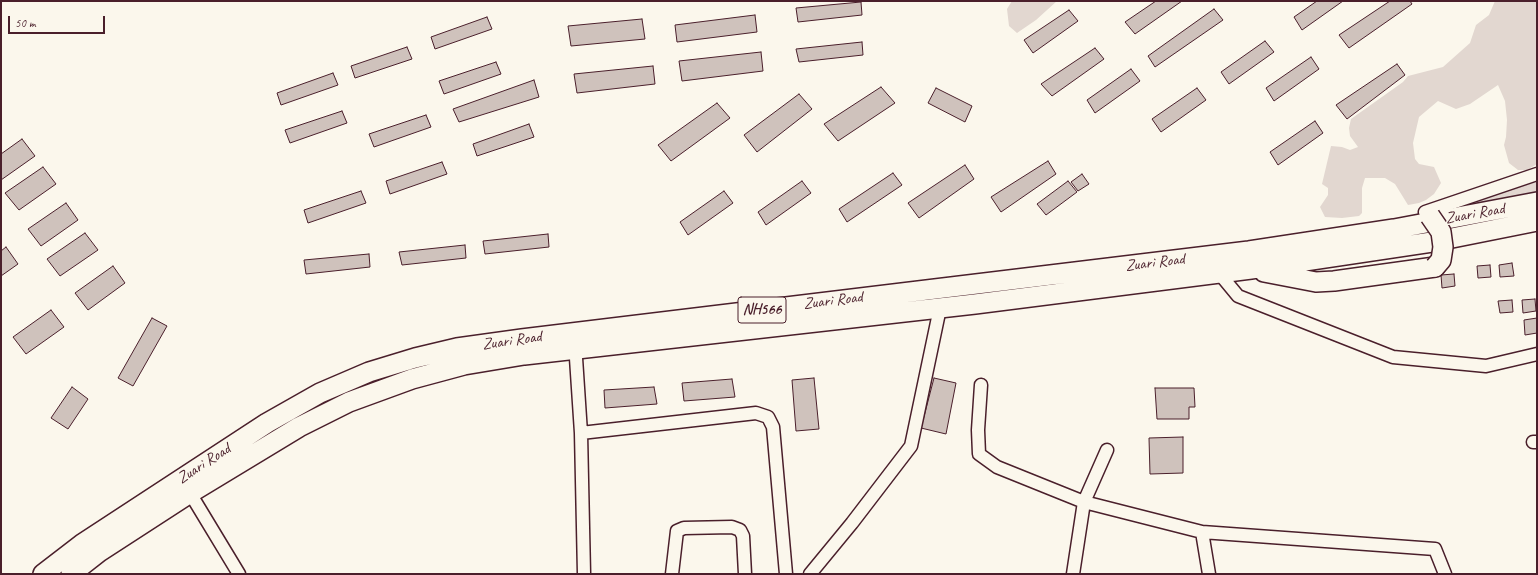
<!DOCTYPE html>
<style>
body{margin:0}
#map{position:relative;width:1538px;height:575px;overflow:hidden;background:#fbf7ec;font-family:Caveat,sans-serif}
canvas{display:block}
.frame{position:absolute;inset:0;border:2px solid #4a1f2b;pointer-events:none}
.scale{position:absolute;left:8px;top:16px;width:97px;height:18px;box-sizing:border-box;border:2px solid #4a1f2b;border-top:0;padding-left:5px;font-size:12px;line-height:14px;white-space:nowrap;color:#4a1f2b;-webkit-text-stroke:3px #fbf7ec;paint-order:stroke}
</style>
<div id="map">
<canvas width="1538" height="575"></canvas>
<div class="frame"></div>
<div class="scale">50 m</div>
</div>
<script>
const c = document.querySelector('canvas').getContext('2d');
c.lineJoin = 'round';
function fill(path, color) { c.fillStyle = color; c.fill(path, 'evenodd'); }
const poly = rows => new Path2D(rows.map(r => 'M' + r).join(''));
function trace(path, color, width, dash) { c.strokeStyle = color; c.lineWidth = width; c.lineCap = dash ? 'butt' : 'round'; c.setLineDash(dash || []); c.stroke(path); }
function drawText(font, color, halo, rows, align = 'center') {
  c.font = font + ' Caveat,sans-serif'; c.lineWidth = 3; c.setLineDash([]); c.textBaseline = 'middle'; c.strokeStyle = halo; c.fillStyle = color; for (const [text, x, y, turn = 0] of rows) {
    c.save(); c.translate(x, y); c.rotate((+turn || 0) * Math.PI / 180); c.textAlign = isNaN(turn) ? turn : align; if (halo) c.strokeText(text, 0, 0); c.fillText(text, 0, 0); c.restore();
  }
}
const green = poly([
 [1012,1,1057,1,1036,20,1017,33,1009,26,1007,9],
 [1495,1,1537,1,1537,164,1527,170,1518,170,1509,163,1504,145,1506,137,1507,120,1505,101,1498,85,1470,104,1456,109,1438,101,1419,117,1413,143,1415,159,1419,164,1434,167,1441,183,1434,194,1426,200,1419,203,1408,205,1395,184,1385,178,1365,178,1362,188,1362,213,1359,216,1342,218,1325,217,1320,207,1328,195,1328,188,1322,184,1331,146,1342,147,1350,150,1358,147,1350,136,1349,128,1351,119,1403,82,1408,76,1443,67,1470,43,1476,25,1489,15],
 [1537,182,1537,196,1459,212,1458,204]
]);
const building = poly([
 [1156,1,1182,1,1135,34,1125,22,1156,1],
 [1317,1,1343,1,1302,30,1294,17,1317,1],
 [1390,1,1410,1,1412,4,1349,48,1339,35,1390,1],
 [861,2,862,15,798,22,796,8,861,2],
 [1214,9,1223,20,1155,67,1148,56,1214,9],
 [1069,10,1078,21,1033,53,1024,40,1069,10],
 [755,15,757,32,677,42,675,25,755,15],
 [487,17,492,29,435,49,431,37,487,17],
 [642,19,645,39,571,46,568,26,642,19],
 [1265,41,1274,52,1229,84,1221,72,1265,41],
 [862,42,863,55,799,62,796,49,862,42],
 [407,47,412,59,355,78,351,66,407,47],
 [1095,48,1104,59,1052,96,1041,84,1095,48],
 [761,52,763,71,682,81,679,61,761,52],
 [1311,57,1319,69,1274,101,1266,88,1311,57],
 [496,62,501,74,444,94,439,81,496,62],
 [1397,64,1405,75,1347,119,1336,105,1397,64],
 [653,66,655,84,577,93,574,74,653,66],
 [1131,69,1140,81,1095,113,1087,100,1131,69],
 [333,73,338,85,281,105,277,93,333,73],
 [534,80,539,97,459,122,453,109,534,80],
 [881,87,895,103,838,141,824,124,881,87],
 [936,88,972,106,965,122,928,103,936,88],
 [1197,88,1206,100,1161,132,1152,119,1197,88],
 [799,94,812,109,757,152,744,135,799,94],
 [717,103,730,118,671,161,658,145,717,103],
 [342,111,347,123,290,143,285,130,342,111],
 [426,115,431,127,374,147,369,134,426,115],
 [1315,121,1323,133,1278,165,1270,152,1315,121],
 [529,124,534,137,477,156,473,144,529,124],
 [22,139,35,156,1,180,1,154,22,139],
 [1048,161,1056,174,1001,212,991,197,1048,161],
 [442,162,447,174,390,194,386,181,442,162],
 [965,165,974,179,919,218,908,203,965,165],
 [43,167,56,184,19,210,5,193,43,167],
 [893,173,902,185,847,222,839,209,893,173],
 [1082,174,1089,184,1078,191,1071,182,1082,174],
 [802,181,811,193,766,225,758,212,802,181],
 [1068,181,1077,192,1046,215,1037,204,1068,181],
 [361,191,366,203,308,223,304,210,361,191],
 [724,191,733,203,688,235,680,222,724,191],
 [66,203,78,220,41,246,28,229,66,203],
 [85,233,98,250,60,276,47,259,85,233],
 [548,234,549,247,485,254,483,241,548,234],
 [465,245,466,258,402,265,399,252,465,245],
 [6,247,18,264,1,276,1,251,6,247],
 [369,254,370,267,306,274,304,260,369,254],
 [1512,263,1514,276,1500,277,1499,265,1512,263],
 [1490,265,1491,277,1478,278,1477,266,1490,265],
 [113,266,125,283,88,310,75,293,113,266],
 [1454,274,1455,286,1442,288,1441,275,1454,274],
 [1535,299,1536,311,1523,313,1522,300,1535,299],
 [1512,300,1513,312,1500,313,1498,301,1512,300],
 [51,310,64,327,26,354,13,337,51,310],
 [152,318,167,326,133,386,118,378,152,318],
 [1537,318,1537,333,1525,335,1524,320,1537,318],
 [814,378,819,429,796,431,792,380,814,378],
 [934,378,956,383,946,434,921,428,934,378],
 [732,379,735,397,684,401,682,383,732,379],
 [72,387,88,399,68,429,51,418,72,387],
 [654,387,657,404,605,408,604,390,654,387],
 [1155,388,1194,388,1195,407,1189,407,1189,419,1157,419,1155,388],
 [1183,437,1183,473,1150,474,1149,438,1183,437]
]);
const minor = poly([
 [1425,212,1537,174],
 [1219,273,1238,296,1393,357,1486,366,1537,354],
 [575,343,581,433,584,574],
 [981,385,978,430,979,454,997,467,1084,502,1107,450],
 [581,433,756,413,768,417,773,427,786,574],
 [1533,442,1537,442],
 [190,493,239,574],
 [1202,532,1435,549,1445,574],
 [672,574,677,531,684,528,732,527,740,530,743,536,745,574],
 [810,574,852,523,911,446,940,308],
 [1073,574,1084,502,1202,532,1209,574]
]);
const trunk = poly([
 [1264,272,1316,282,1334,281,1435,267],
 [43,574,82,544,267,423,320,393,369,372,415,358,457,348,522,339,1249,251,1394,229,1537,202],
 [71,574,99,552,190,493,299,427,349,402,412,379,464,365,524,355,975,304,1251,269,1432,242,1537,221]
]);
const trunkBridge = poly([
 [1430,216,1441,232,1443,247,1441,260,1435,267]
]);
const shields = [
 [762,310,48]
];
const shieldNames = [
 ["NH566",762,310]
];
const streetNames = [
 ["Zuari Road",1475,214,-10],
 ["Zuari Road",1155,263,-7],
 ["Zuari Road",833,301,-7],
 ["Zuari Road",512,341,-8],
 ["Zuari Road",204,464,-33]
];
fill(green, '#e2d7d0');
fill(building, '#cfc2bc');
trace(building, '#4a1f2b', 1);
trace(minor, '#4a1f2b', 15);
trace(trunk, '#4a1f2b', 22);
trace(minor, '#fbf7ec', 12);
trace(trunk, '#fbf7ec', 19);
trace(trunkBridge, '#4a1f2b', 22, []);
trace(trunkBridge, '#fbf7ec', 19);
for (const [x, y, w] of shields) { const box = new Path2D(); box.roundRect(x - w / 2, y - 13, w, 26, 3); c.fillStyle = '#fbf7ec'; c.fill(box); trace(box, '#4a1f2b', 1); }
drawText('bold 15px', '#4a1f2b', null, shieldNames);
drawText('16px', '#4a1f2b', '#fbf7ec', streetNames);
</script>
